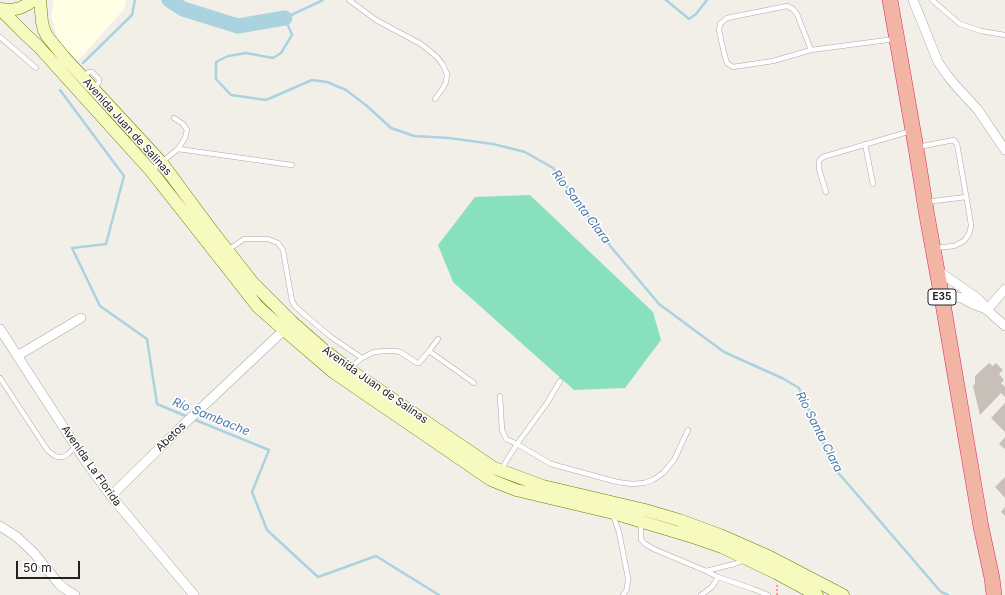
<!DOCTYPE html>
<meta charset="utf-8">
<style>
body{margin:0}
#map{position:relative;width:1005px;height:595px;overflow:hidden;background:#f2efe9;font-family:Inter,sans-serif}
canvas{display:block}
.scale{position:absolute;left:16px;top:561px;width:64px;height:18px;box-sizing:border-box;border:2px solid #222;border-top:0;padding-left:5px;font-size:12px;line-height:14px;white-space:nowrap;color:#222;-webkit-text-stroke:3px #fff;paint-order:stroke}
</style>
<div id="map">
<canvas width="1005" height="595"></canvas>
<div class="scale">50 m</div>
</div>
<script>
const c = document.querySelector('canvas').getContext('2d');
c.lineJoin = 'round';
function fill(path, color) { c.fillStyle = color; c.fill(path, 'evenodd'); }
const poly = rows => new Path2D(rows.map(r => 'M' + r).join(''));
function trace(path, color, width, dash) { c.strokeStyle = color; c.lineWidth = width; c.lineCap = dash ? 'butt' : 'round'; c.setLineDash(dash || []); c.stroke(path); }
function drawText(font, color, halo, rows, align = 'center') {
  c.font = font + ' Inter,sans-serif'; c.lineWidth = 3; c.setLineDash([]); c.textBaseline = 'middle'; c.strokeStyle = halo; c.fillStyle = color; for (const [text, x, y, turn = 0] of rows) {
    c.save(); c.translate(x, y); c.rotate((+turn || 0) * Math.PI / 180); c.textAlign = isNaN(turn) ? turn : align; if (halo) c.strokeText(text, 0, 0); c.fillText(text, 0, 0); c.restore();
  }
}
const education = poly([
 [54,0,126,0,124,9,78,61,58,40,51,16]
]);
const pitch = poly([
 [530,195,653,312,661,340,625,388,574,390,453,282,438,245,475,197]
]);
const stream = poly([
 [323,0,285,18,292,35,281,53,273,58,246,53,228,56,216,62,216,79,231,95,266,100,312,80,327,82,346,90,367,106,391,128,414,136,449,138,493,144,525,152,553,168,611,247,659,304,724,352,782,378,799,388,835,469,941,592,948,595],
 [666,0,689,19,696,14,707,0],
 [83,63,132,15,135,0],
 [60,90,124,176,106,244,72,248,100,306,147,339,157,404,188,417],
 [193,419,269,450,252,492,267,530,318,577,376,556,439,595]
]);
const river = poly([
 [169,0,183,9,238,26,285,18]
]);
const building = poly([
 [989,363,993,366,996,363,1003,370,999,374,1004,380,1001,383,1005,387,1005,397,1001,393,980,415,973,386,975,384,975,376],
 [1005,403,1005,432,991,418],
 [1005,437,1005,449,999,444],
 [1005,477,1005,498,995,487],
 [1005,507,1005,516,1001,512]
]);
const path = poly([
 [777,585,777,595]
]);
const service = poly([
 [349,0,376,20,421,44,437,57,443,65,447,74,446,82,443,88,435,99],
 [932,0,960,24,981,31,1005,35],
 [0,37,36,68],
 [811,50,797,14,793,9,787,6,727,18,720,24,719,30,724,53,727,63,733,67,773,61,811,50,895,39],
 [83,76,89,72,92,72,99,79,99,82,95,88],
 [865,144,873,184],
 [918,147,954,140,955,142,957,144,970,218,971,226,969,234,964,241,954,246,935,248],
 [178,149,292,165],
 [151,171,178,149,185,138,187,130,183,124,174,118],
 [826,192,819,169,819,161,823,157,911,131],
 [926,202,966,197],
 [228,250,244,239,268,239,278,243,283,250,292,301,295,306,306,316,331,337,362,358],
 [429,351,474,383],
 [350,370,356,363,362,358,374,352,385,351,396,351,400,352,417,363,419,363,429,351,438,339],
 [0,378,48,451,55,456,58,457,63,457,68,454,76,446],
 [500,396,502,430,506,439,517,444,551,464,617,482,632,484,644,483,653,480,663,473,674,460,688,430],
 [503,470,505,463,517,444,547,403,560,381],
 [645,510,641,521,641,539,645,544,656,550,706,571,718,577,753,589,768,595],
 [613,515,619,532,628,578,627,589,623,595],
 [706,571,734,564,745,560],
 [701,595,712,587,718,577]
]);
const minor = poly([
 [913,0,938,62,947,75,956,86,978,110,1005,150],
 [937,270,977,298,983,304,987,310,1005,326],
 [942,298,953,296,962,298,973,304,986,309],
 [987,310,1005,289],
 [0,329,84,459,111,496,194,595],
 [17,356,81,318],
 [111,496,181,427,284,330],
 [0,526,17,537,34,553,59,584,65,589,75,595]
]);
const secondary = poly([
 [40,0,42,22,44,30,47,36,64,57,162,163,213,232,253,283,292,322,324,350,350,370,494,468,543,486,645,510,679,520,720,535,770,557,843,595],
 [0,9,11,10,20,8,28,4,33,0],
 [1,10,25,34,38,46,151,171,218,256,258,307,284,330,333,372,491,480,516,490,613,513,696,538,722,547,776,573,817,595]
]);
const trunk = poly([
 [890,0,916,148,927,216,942,298,981,527,992,578,994,595]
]);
const shields = [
 [942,297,28]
];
const shieldNames = [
 ["E35",942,297]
];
const streetNames = [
 ["Avenida Juan de Salinas",127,127,48],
 ["Avenida Juan de Salinas",375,385,35],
 ["Abetos",171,437,-44],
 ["Avenida La Florida",91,466,55]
];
const waterNames = [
 ["Río Santa Clara",581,207,53],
 ["Río Sambache",211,417,22],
 ["Río Santa Clara",819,432,63]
];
fill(education, '#ffffe5');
fill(pitch, '#88e0be');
trace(stream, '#aad3df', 2.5);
trace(river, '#aad3df', 15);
fill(building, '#c7bfb8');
trace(service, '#a9a9a9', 5.5);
trace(minor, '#a9a9a9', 10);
trace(secondary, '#707d05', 13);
trace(trunk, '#dc2a67', 16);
trace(path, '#fa8072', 1.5, [2, 2]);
trace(service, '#fff', 4.5);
trace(minor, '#fff', 9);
trace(secondary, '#f7fabf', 12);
trace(trunk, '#f2b4a3', 15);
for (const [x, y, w] of shields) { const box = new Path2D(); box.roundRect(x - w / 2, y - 8, w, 16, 3); c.fillStyle = '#fff'; c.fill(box); trace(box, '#222', 1); }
drawText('bold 10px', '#222', null, shieldNames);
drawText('11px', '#222', '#fff', streetNames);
drawText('italic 12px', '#4a7aab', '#fff', waterNames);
</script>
